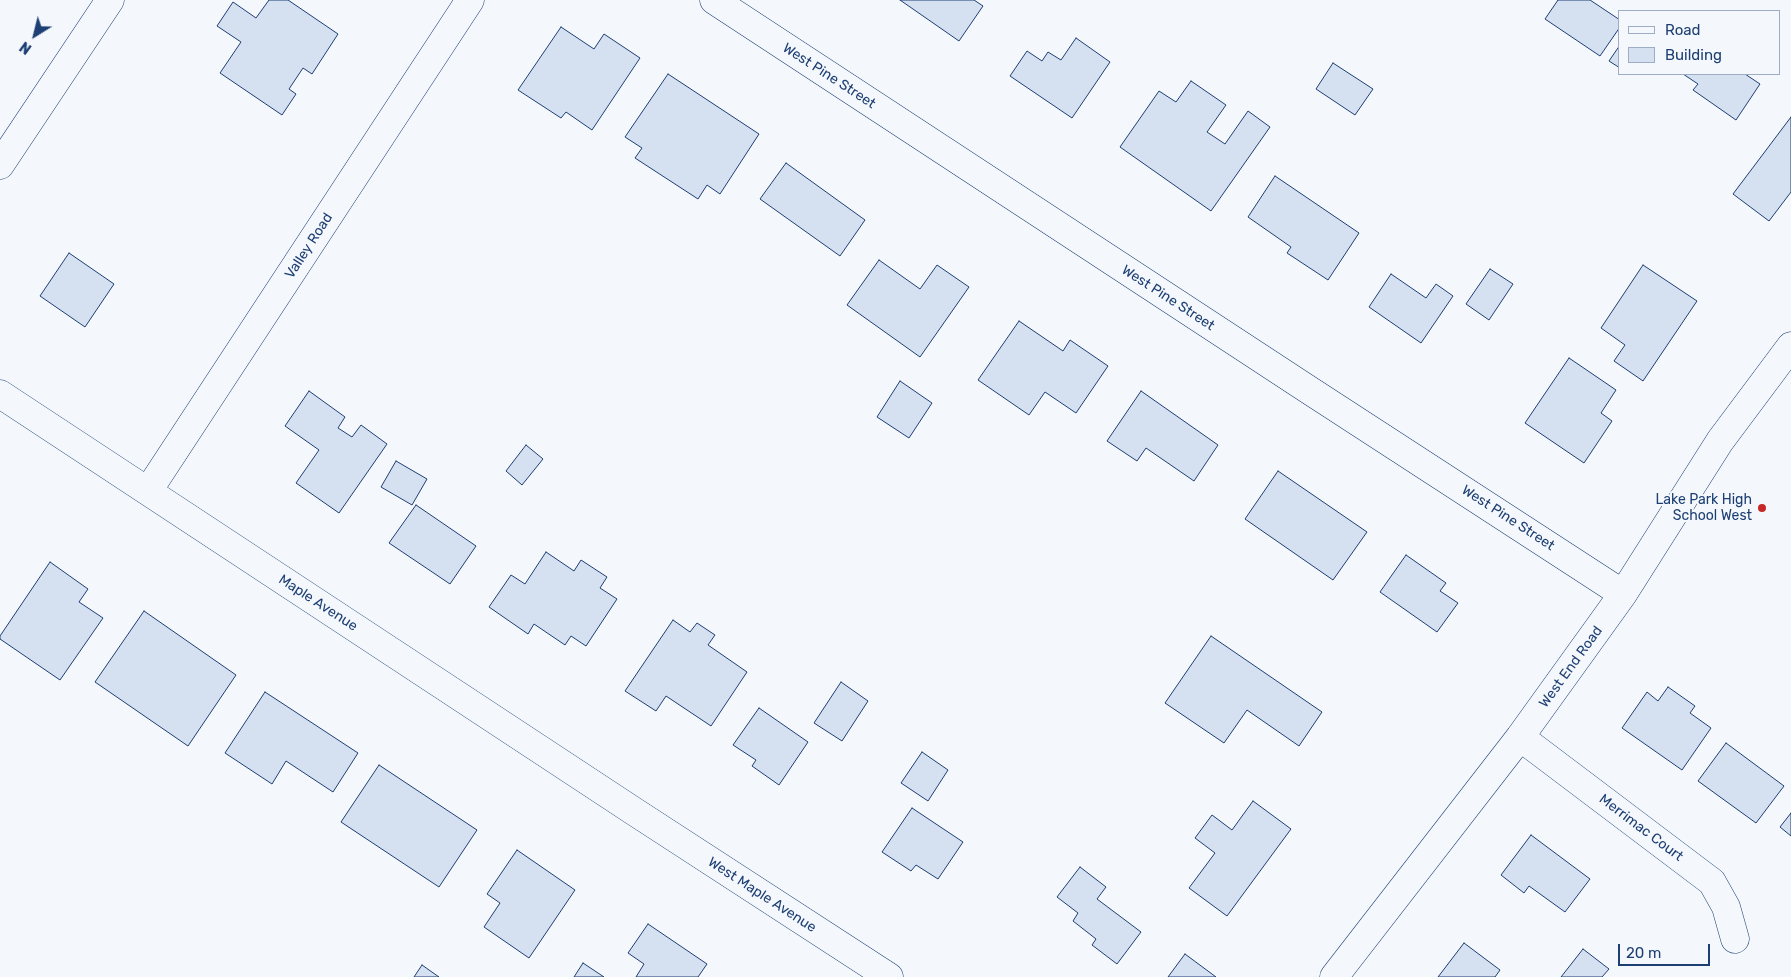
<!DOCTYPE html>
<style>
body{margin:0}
#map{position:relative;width:1791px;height:977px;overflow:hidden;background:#f4f7fb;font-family:Rubik,sans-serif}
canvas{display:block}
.legend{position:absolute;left:1618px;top:10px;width:162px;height:65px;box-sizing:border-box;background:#f4f7fb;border:1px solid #9eadc5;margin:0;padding:6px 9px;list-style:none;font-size:15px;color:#1d3f73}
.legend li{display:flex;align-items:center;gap:10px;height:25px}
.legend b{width:25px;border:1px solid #9eadc5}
.north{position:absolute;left:10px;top:10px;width:50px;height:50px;-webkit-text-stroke:4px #f4f7fb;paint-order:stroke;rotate:216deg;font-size:14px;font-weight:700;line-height:20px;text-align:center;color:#1d3f73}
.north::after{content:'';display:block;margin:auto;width:18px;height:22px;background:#1d3f73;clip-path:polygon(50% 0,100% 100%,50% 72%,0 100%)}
.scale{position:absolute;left:1618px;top:944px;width:92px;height:22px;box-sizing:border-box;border:2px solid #1d3f73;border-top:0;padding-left:6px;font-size:15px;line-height:18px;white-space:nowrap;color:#1d3f73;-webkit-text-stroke:4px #f4f7fb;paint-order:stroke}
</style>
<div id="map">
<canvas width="1791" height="977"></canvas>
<ul class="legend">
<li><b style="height:6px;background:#f4f7fb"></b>Road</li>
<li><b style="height:14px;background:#d5e0f0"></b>Building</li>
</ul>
<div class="north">N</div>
<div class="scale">20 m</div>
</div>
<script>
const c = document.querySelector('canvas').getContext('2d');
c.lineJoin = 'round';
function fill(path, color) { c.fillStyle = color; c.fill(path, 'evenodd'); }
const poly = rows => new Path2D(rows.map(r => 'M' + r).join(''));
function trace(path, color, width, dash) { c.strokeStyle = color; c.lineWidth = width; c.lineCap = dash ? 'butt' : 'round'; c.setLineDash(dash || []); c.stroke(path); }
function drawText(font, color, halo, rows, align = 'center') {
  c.font = font + ' Rubik,sans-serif'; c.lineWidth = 4; c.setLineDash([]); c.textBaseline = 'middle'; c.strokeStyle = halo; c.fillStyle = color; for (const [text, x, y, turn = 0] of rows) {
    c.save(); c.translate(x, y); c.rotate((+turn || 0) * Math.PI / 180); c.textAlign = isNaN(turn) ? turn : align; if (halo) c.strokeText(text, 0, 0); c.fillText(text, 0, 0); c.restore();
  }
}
const building = poly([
 [269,0,288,0,338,34,312,74,303,68,289,89,296,94,282,115,220,73,241,42,217,26,233,2,256,18,269,0],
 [900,0,974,0,983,6,959,41,900,0],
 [1558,0,1590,0,1620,20,1620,27,1600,56,1545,19,1558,0],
 [561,27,594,49,604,34,640,58,592,130,566,112,561,118,518,90,561,27],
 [1076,38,1110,62,1072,118,1010,76,1027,51,1042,61,1048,52,1061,60,1076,38],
 [1620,45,1620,68,1609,61,1620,45],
 [1333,63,1373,89,1355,115,1316,89,1333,63],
 [668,74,759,134,720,194,707,185,698,199,635,158,642,148,625,137,668,74],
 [1683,74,1745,74,1760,84,1736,120,1693,90,1698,84,1683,74],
 [1191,81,1226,105,1207,132,1225,144,1248,111,1270,127,1211,211,1120,147,1159,91,1176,102,1191,81],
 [1791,117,1791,192,1769,221,1733,194,1791,117],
 [786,163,865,220,840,256,760,199,786,163],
 [1275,176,1359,233,1328,280,1287,253,1291,247,1248,217,1275,176],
 [69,253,114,284,85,327,40,296,69,253],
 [879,260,920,289,937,265,969,287,920,357,847,305,879,260],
 [1643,265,1697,301,1643,381,1614,361,1625,345,1601,328,1643,265],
 [1490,269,1513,284,1489,320,1466,304,1490,269],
 [1391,274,1426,298,1436,284,1453,296,1421,343,1369,307,1391,274],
 [1019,321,1063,351,1070,340,1108,366,1076,413,1045,392,1029,415,978,380,1019,321],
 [1569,358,1616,390,1601,413,1612,421,1584,463,1525,423,1569,358],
 [900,381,932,403,909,438,877,417,900,381],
 [309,391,345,417,338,428,352,437,361,425,387,444,339,513,296,483,319,450,285,426,309,391],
 [1141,391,1218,445,1194,481,1146,448,1137,461,1107,441,1141,391],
 [526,445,543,459,522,485,506,471,526,445],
 [396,461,427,479,412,505,381,487,396,461],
 [1278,471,1367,532,1333,580,1245,519,1278,471],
 [416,505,476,546,450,584,389,543,416,505],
 [546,552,574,571,581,560,607,577,600,588,617,599,586,646,571,636,565,645,534,624,528,634,489,607,511,575,525,584,546,552],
 [1406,555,1446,583,1440,591,1458,603,1437,632,1380,592,1406,555],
 [50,562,88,589,79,602,103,618,60,680,0,639,0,636,50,562],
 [144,611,236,675,188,746,95,682,144,611],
 [673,620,690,632,697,623,715,635,708,645,747,672,711,726,666,696,656,711,625,691,673,620],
 [1211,636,1322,712,1299,746,1247,710,1224,743,1165,703,1211,636],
 [841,682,868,701,842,741,814,723,841,682],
 [1668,687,1695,706,1690,713,1711,728,1682,770,1622,728,1647,692,1658,701,1668,687],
 [265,692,358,753,333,792,286,761,272,784,225,753,265,692],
 [759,708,808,742,779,785,752,766,756,760,733,745,759,708],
 [1726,743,1784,786,1756,823,1698,781,1726,743],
 [922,752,948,770,928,801,901,783,922,752],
 [379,765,477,830,439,887,341,822,379,765],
 [1253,801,1291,829,1227,916,1189,888,1215,853,1195,838,1212,815,1232,830,1253,801],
 [912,808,963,842,938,879,916,865,911,871,882,852,912,808],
 [1791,813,1791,836,1780,827,1791,813],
 [1531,835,1590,879,1565,912,1529,886,1524,893,1501,875,1531,835],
 [517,850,575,890,529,958,484,927,500,903,487,894,517,850],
 [1080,867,1106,887,1097,899,1141,932,1117,964,1092,945,1096,939,1073,921,1078,913,1057,897,1080,867],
 [648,924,707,964,698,977,636,977,644,964,628,953,648,924],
 [1464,943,1500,970,1495,977,1438,977,1464,943],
 [1583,949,1609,969,1602,977,1561,977,1583,949],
 [1185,954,1216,977,1168,977,1185,954],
 [583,963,604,977,574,977,583,963],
 [422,965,439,977,414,977,422,965]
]);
const minor = poly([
 [714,0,1309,390,1623,594],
 [0,165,110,0],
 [0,394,635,812,889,977],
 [148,491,470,0],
 [1520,737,1712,882,1726,907,1735,939],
 [1334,977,1520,737,1623,594,1720,441,1791,346]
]);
const markers = [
 [1762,508,5,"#c62828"]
];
const streetNames = [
 ["West Pine Street",829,76,33],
 ["Valley Road",309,246,-57],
 ["West Pine Street",1168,298,33],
 ["West Pine Street",1508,518,33],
 ["Maple Avenue",318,603,33],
 ["West End Road",1571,667,-54],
 ["Merrimac Court",1641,828,37],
 ["West Maple Avenue",762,895,33]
];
const poiNames = [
 ["Lake Park High",1752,500],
 ["School West",1752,516]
];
fill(building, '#d5e0f0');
trace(building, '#1d3f73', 1);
trace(minor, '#1d3f73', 29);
trace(minor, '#f4f7fb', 28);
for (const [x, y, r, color] of markers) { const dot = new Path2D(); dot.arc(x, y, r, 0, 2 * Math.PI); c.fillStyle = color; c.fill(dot); trace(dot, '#f4f7fb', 2); }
drawText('14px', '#1d3f73', '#f4f7fb', streetNames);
drawText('14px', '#1d3f73', '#f4f7fb', poiNames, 'right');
</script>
